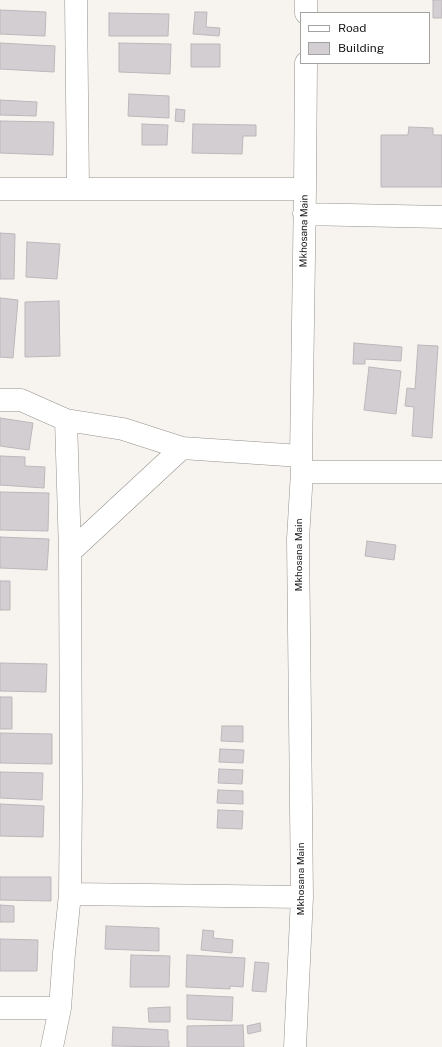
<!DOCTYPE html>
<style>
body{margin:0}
#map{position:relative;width:442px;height:1047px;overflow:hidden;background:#f7f4f0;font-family:"Public Sans",sans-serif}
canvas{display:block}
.legend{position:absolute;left:300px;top:12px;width:130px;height:52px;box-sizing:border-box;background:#fff;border:1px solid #a2a2a1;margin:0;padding:5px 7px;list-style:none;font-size:12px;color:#171615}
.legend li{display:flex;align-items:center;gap:8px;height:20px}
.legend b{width:20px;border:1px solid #a2a2a1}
</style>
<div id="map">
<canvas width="442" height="1047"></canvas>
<ul class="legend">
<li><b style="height:5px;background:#fff"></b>Road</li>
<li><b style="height:11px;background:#d3ced1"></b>Building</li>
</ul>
</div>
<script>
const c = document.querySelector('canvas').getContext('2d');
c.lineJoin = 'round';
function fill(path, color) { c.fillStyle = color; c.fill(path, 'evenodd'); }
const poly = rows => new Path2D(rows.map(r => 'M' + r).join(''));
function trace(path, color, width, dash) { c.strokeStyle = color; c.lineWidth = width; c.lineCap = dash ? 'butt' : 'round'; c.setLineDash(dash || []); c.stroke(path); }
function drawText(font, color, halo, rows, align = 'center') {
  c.font = font + ' "Public Sans",sans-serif'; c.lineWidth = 4; c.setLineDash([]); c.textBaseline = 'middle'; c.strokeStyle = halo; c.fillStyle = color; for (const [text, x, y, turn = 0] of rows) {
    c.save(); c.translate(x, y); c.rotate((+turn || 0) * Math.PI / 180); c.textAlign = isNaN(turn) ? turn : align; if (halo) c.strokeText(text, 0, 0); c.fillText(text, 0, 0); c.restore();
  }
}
const building = poly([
 [433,0,442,0,442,18,433,18,433,0],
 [0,10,46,12,45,36,0,34,0,10],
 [195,12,207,12,206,27,220,28,219,36,193,34,195,12],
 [109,13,169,14,168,36,109,36,109,13],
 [0,43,55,46,54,72,0,69,0,43],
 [119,43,171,44,170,74,119,72,119,43],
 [191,44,220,44,220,67,191,67,191,44],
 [129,94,169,96,169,118,128,116,129,94],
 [0,100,37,102,36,116,0,115,0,100],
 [176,109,185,110,184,122,175,121,176,109],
 [0,121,54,122,53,155,0,153,0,121],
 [142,124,168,125,167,145,142,145,142,124],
 [193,124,256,125,256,136,243,136,242,154,192,153,193,124],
 [409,127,433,128,433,135,442,135,442,187,381,187,381,135,408,135,409,127],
 [0,233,15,234,14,279,0,279,0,233],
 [27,242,60,244,57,279,26,277,27,242],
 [0,298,18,300,13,358,0,357,0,298],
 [59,301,60,356,25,357,25,302,59,301],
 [354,343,402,347,401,361,365,359,365,364,353,364,354,343],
 [418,345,438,346,432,438,412,436,414,407,405,406,407,388,415,389,418,345],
 [369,367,401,371,396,414,364,410,369,367],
 [0,418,33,423,29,450,0,446,0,418],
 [0,456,25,457,25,466,45,467,44,488,0,485,0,456],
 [0,492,49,493,48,531,0,530,0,492],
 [0,537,49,539,47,570,0,568,0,537],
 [367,541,396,545,394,560,365,556,367,541],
 [0,581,10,581,10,610,0,610,0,581],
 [0,663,47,664,46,692,0,691,0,663],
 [0,697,12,697,12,729,0,729,0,697],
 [222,726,243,726,243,742,221,741,222,726],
 [0,733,52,734,52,764,0,763,0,733],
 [220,749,244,750,243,763,219,762,220,749],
 [219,769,243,770,242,784,218,783,219,769],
 [0,772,43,773,42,800,0,798,0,772],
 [218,790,243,791,243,804,217,803,218,790],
 [0,804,44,806,43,837,0,836,0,804],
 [218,810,243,811,242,829,217,828,218,810],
 [0,877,51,877,51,901,0,900,0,877],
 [0,905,14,906,14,922,0,922,0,905],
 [106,926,159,928,159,951,105,949,106,926],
 [203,930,214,931,213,938,233,940,232,953,201,950,203,930],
 [0,939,38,940,37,971,0,971,0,939],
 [131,955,170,956,169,987,130,987,131,955],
 [187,955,245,958,243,987,230,986,230,989,186,987,187,955],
 [255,962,269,963,266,992,252,991,255,962],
 [187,995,233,997,232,1021,187,1019,187,995],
 [170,1007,170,1022,149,1022,148,1008,170,1007],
 [260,1023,261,1031,248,1034,247,1026,260,1023],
 [243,1025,244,1047,187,1047,187,1026,243,1025],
 [113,1027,168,1030,168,1041,169,1041,169,1047,112,1046,113,1027]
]);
const minor = poly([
 [76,0,78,188],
 [306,13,306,0],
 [0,189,305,189],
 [304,214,442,217],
 [0,400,21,400,66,420,70,552,71,792,70,894,64,953,60,1008,52,1047],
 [66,420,123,429,182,448,301,456],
 [302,472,442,472],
 [70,552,182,448],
 [70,894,302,897],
 [0,1008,60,1008],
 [295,1047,302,897,298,539,302,472,301,456,305,189,306,63]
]);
const streetNames = [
 ["Mkhosana Main",304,231,-89],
 ["Mkhosana Main",299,555,-90],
 ["Mkhosana Main",301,879,-90]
];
fill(building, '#d3ced1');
trace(building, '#bbb7ba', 1);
trace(minor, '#95928e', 23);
trace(minor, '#fff', 22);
drawText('10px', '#171615', '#fff', streetNames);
</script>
